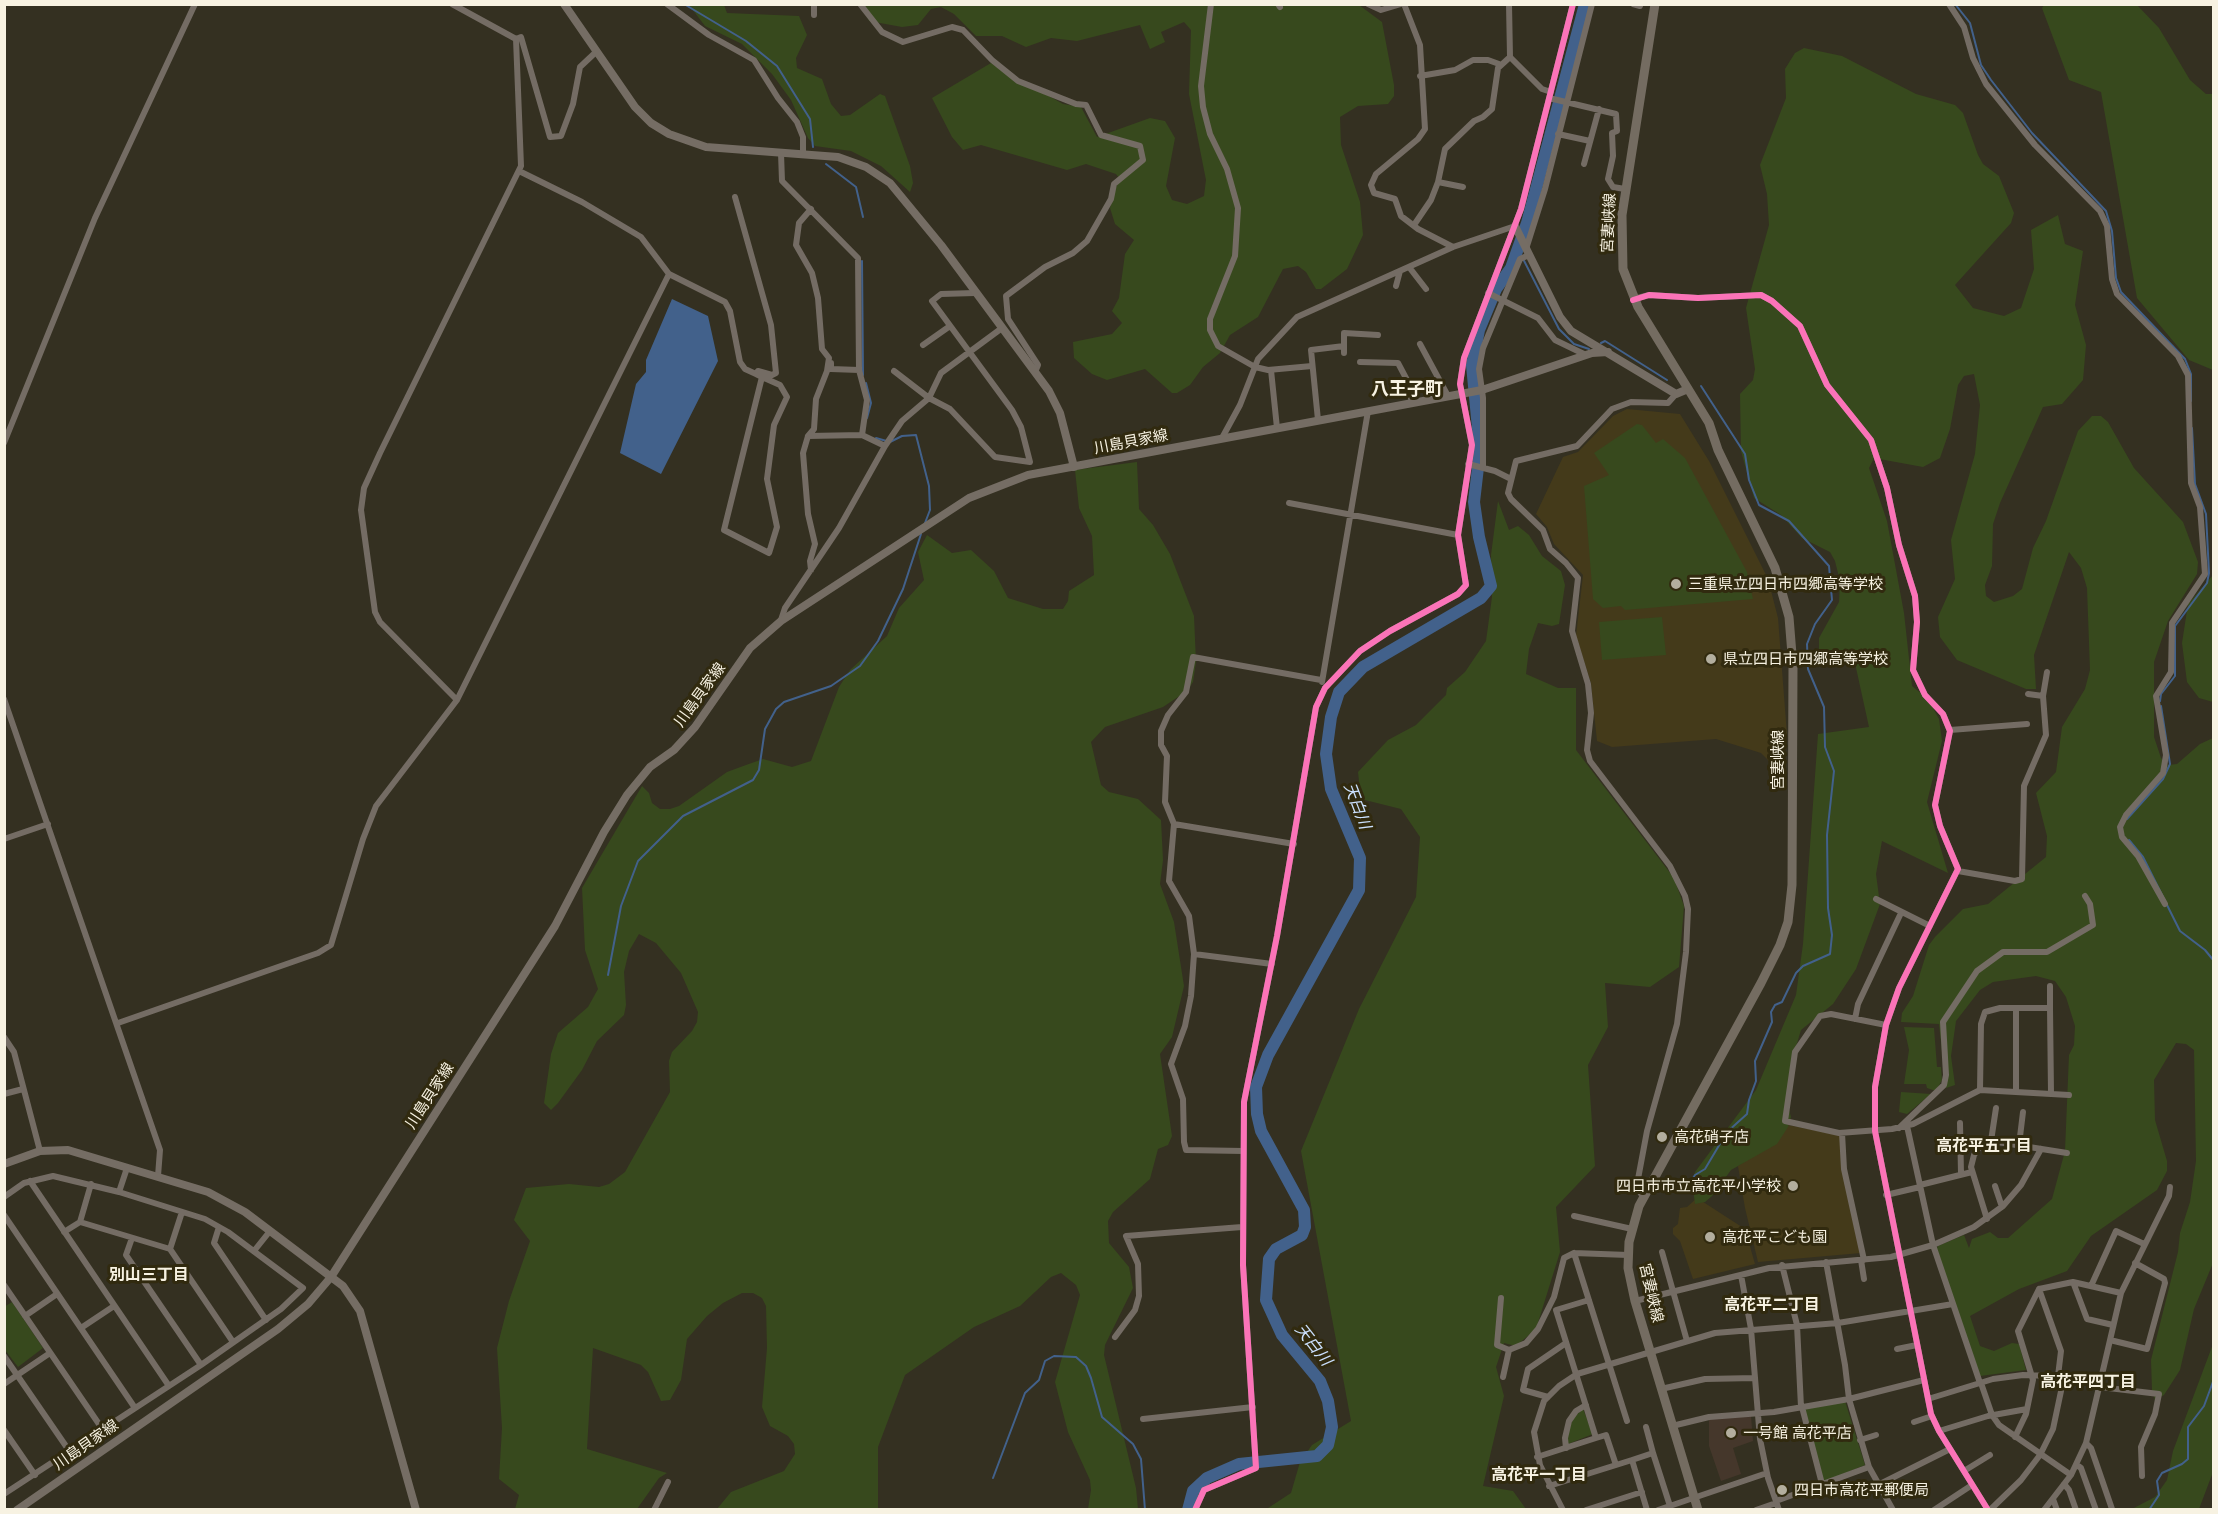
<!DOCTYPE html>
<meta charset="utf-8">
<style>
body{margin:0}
#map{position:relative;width:2218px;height:1514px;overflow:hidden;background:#343021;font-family:Raleway,sans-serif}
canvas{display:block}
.frame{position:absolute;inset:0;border:6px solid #f7f2e2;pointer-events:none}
</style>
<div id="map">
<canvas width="2218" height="1514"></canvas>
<div class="frame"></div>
</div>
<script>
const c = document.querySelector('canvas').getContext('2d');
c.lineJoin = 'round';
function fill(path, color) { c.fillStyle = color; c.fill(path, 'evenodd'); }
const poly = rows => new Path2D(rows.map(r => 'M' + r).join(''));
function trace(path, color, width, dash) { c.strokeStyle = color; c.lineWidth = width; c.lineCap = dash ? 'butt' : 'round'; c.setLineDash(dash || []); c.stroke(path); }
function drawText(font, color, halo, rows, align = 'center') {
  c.font = font + ' Raleway,"Noto Sans JP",sans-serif'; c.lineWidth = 6; c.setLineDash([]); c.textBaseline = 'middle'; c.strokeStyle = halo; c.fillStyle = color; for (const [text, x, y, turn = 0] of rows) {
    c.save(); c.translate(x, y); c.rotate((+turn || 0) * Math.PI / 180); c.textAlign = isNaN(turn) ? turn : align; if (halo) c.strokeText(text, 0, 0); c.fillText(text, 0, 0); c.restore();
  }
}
const commercial = poly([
 [1751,1416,1753,1441,1733,1448,1741,1474,1721,1481,1709,1446,1709,1419]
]);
const built = poly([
 [1627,409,1680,414,1709,461,1768,579,1778,618,1787,735,1783,748,1771,748,1772,764,1761,753,1716,739,1612,747,1597,741,1591,683,1576,636,1583,575,1554,544,1547,527,1536,514,1563,457,1578,452,1613,416],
 [1783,1124,1838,1135,1840,1137,1861,1253,1758,1262,1745,1208,1738,1166,1767,1146],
 [1697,1198,1745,1229,1755,1264,1693,1279,1680,1241,1673,1234,1673,1228,1678,1224,1680,1208,1687,1207]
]);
const green = poly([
 [2045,4,2137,5,2159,28,2190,80,2206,94,2213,94,2213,370,2189,360,2137,298,2101,92,2069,80,2042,8],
 [689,5,724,5,727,13,799,16,807,35,796,58,797,68,822,79,831,104,841,116,850,115,880,94,885,96,910,166,913,183,910,192,881,166,851,151,815,146,808,138,791,100,772,74,742,44,705,26],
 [861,5,1359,5,1382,22,1394,85,1394,96,1388,104,1358,106,1340,117,1341,145,1360,202,1363,235,1347,269,1321,289,1316,289,1306,272,1298,266,1283,269,1258,317,1230,335,1220,353,1203,367,1190,385,1177,393,1172,393,1145,369,1107,380,1092,374,1074,358,1073,342,1112,334,1122,323,1112,311,1119,298,1125,254,1134,240,1115,224,1110,208,1119,178,1116,174,1086,164,1067,170,981,145,963,150,952,137,932,98,991,63,1063,104,1081,107,1097,137,1150,118,1165,121,1175,138,1166,186,1172,200,1187,204,1204,196,1206,180,1189,94,1191,30,1184,22,1161,32,1165,42,1150,49,1140,25,1077,41,1051,38,1026,47,1002,36,976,36,954,14,941,7,931,9,918,25,902,27,869,21],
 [1804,48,1842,56,1916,94,1955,105,1963,113,1978,155,1983,164,1999,176,2014,213,2011,223,1955,285,1973,308,2004,316,2021,308,2034,269,2031,230,2058,215,2065,244,2083,251,2075,305,2086,345,2083,380,2062,404,2043,407,2000,503,1993,524,1992,566,1985,585,1986,596,1994,602,2013,596,2022,589,2033,548,2046,521,2078,431,2092,416,2101,416,2108,422,2134,468,2183,522,2198,562,2197,574,2168,621,2154,662,2154,737,2161,758,2168,765,2177,764,2200,744,2213,738,2213,1263,2194,1309,2180,1370,2164,1395,2155,1400,2152,1390,2151,1360,2178,1252,2180,1233,2190,1202,2196,1161,2194,1050,2186,1044,2176,1043,2154,1080,2155,1120,2167,1161,2167,1171,2157,1190,2091,1236,2067,1271,2019,1289,1970,1316,1980,1346,1994,1351,2012,1343,2019,1344,2026,1370,1980,1376,1936,1250,1938,1246,1964,1235,1969,1248,1972,1239,1990,1232,1998,1238,2008,1238,2052,1199,2065,1151,2069,1055,2074,1045,2075,1026,2066,997,2055,981,2036,976,1993,982,1980,990,1956,1021,1951,1056,1955,1085,1946,1088,1939,1024,1901,1022,1902,1013,1913,996,1929,945,1935,937,1963,909,1988,904,2046,857,2047,836,2036,793,2056,772,2062,727,2085,689,2090,670,2087,588,2081,568,2069,552,2034,655,2036,689,2026,689,1957,660,1940,637,1938,617,1955,579,1951,540,1975,454,1980,405,1974,374,1964,376,1958,385,1950,429,1940,458,1923,467,1874,458,1869,468,1887,521,1904,613,1912,686,1928,699,1939,719,1942,741,1927,802,1948,873,1882,841,1876,874,1880,904,1856,969,1833,1004,1801,1030,1795,1050,1788,1106,1791,1117,1788,1127,1777,1144,1731,1170,1712,1196,1705,1202,1695,1204,1692,1181,1695,1172,1756,1090,1796,995,1803,944,1818,734,1869,727,1853,654,1819,655,1819,638,1839,602,1840,581,1835,561,1830,552,1802,538,1781,515,1754,498,1741,451,1740,394,1753,380,1755,369,1746,308,1769,225,1767,194,1760,165,1786,98,1785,69,1795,53],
 [1637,424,1642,425,1656,443,1663,439,1685,458,1747,572,1753,599,1625,610,1621,606,1603,608,1593,599,1584,486,1609,475,1594,453],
 [1137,462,1139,509,1153,525,1170,554,1194,616,1196,662,1193,682,1187,691,1163,707,1105,727,1091,742,1101,785,1109,792,1138,799,1161,820,1163,860,1160,884,1174,922,1184,986,1172,1037,1160,1054,1172,1136,1168,1145,1158,1149,1150,1179,1113,1212,1108,1221,1109,1243,1129,1267,1133,1288,1105,1345,1104,1355,1136,1488,1138,1509,1088,1509,1091,1490,1090,1480,1068,1432,1055,1382,1080,1295,1076,1285,1061,1273,1051,1277,1020,1306,974,1327,905,1375,878,1447,878,1509,717,1509,731,1492,784,1471,795,1454,794,1444,788,1436,770,1426,762,1407,767,1348,766,1306,762,1298,753,1293,742,1293,723,1303,707,1316,687,1339,681,1380,670,1400,661,1401,648,1372,641,1365,593,1348,587,1449,667,1473,659,1478,637,1509,515,1509,519,1495,499,1479,502,1428,497,1348,509,1301,530,1241,514,1220,526,1188,569,1184,599,1187,609,1184,625,1172,670,1092,669,1061,672,1052,692,1031,697,1022,698,1012,681,973,656,943,639,934,629,951,624,972,626,1005,624,1015,597,1041,582,1070,558,1103,551,1110,544,1103,551,1054,558,1033,588,1007,598,989,585,950,582,888,642,786,649,793,652,803,660,809,670,809,679,806,727,772,746,765,763,759,792,767,811,761,839,687,850,670,887,636,899,608,924,580,918,552,927,535,952,553,971,550,994,571,1008,598,1043,609,1063,609,1068,601,1069,591,1094,575,1092,536,1079,508,1075,470],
 [1498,501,1509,530,1518,526,1529,535,1542,556,1561,571,1565,585,1559,624,1552,626,1538,623,1529,649,1526,674,1558,688,1576,688,1576,750,1674,878,1684,906,1679,967,1650,987,1605,983,1608,1027,1588,1065,1595,1166,1556,1207,1560,1252,1536,1329,1516,1346,1504,1343,1496,1367,1504,1396,1483,1486,1513,1491,1526,1509,1265,1510,1291,1493,1300,1462,1312,1445,1351,1421,1301,1151,1359,1009,1416,897,1420,837,1401,809,1361,799,1358,772,1388,740,1416,725,1446,695,1447,688,1465,672,1486,641,1492,597,1491,555],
 [2213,575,2213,702,2199,698,2187,682,2182,643,2188,604],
 [1662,617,1666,655,1602,660,1599,622],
 [1904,1027,1934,1028,1937,1067,1941,1067,1942,1080,1936,1091,1927,1088,1926,1084,1904,1084,1909,1050],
 [1901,1092,1931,1094,1907,1114,1899,1112],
 [12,1302,43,1348,18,1367,5,1350,4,1307],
 [2213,1344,2213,1472,2199,1509,2132,1509,2155,1497,2167,1480,2173,1451],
 [1845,1401,1865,1465,1823,1482,1804,1409],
 [1583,1409,1593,1434,1568,1444,1567,1433,1574,1417]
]);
const water = poly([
 [672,299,708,316,718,361,661,474,620,453,636,384,646,372,646,360]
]);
const stream = poly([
 [684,4,746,41,777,66,810,119,813,147],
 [1955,4,1970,23,1981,65,1991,80,2032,133,2106,211,2112,231,2116,278,2121,292,2185,359,2191,374,2191,401],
 [826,164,856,187,863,217],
 [1518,249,1559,329,1574,344,1589,349],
 [862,261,863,375],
 [1601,343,1605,341,1667,380],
 [866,383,871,403,867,418],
 [876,438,890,442,902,436,916,435,929,486,930,510,925,523],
 [2160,701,2161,694,2175,676,2175,626,2207,583,2209,573,2206,514,2195,484,2192,428],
 [2127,819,2163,779,2170,764,2161,706],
 [2129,840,2143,857,2180,931,2205,950,2214,961],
 [608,975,621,906,638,861,683,816,753,780,759,770,765,729,776,709,784,702,831,686,860,666,878,641,903,589,921,534],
 [1685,1191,1695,1175,1705,1169,1727,1132,1747,1114,1749,1100,1756,1081,1755,1061,1772,1022,1771,1012,1775,1005,1782,1002,1796,973,1803,966,1830,954,1832,935,1828,908,1827,835,1834,771,1825,747,1824,707,1808,669,1807,644,1815,624,1832,600,1829,566,1789,521,1759,505,1749,480,1745,454,1701,386],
 [993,1478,1025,1393,1039,1380,1045,1361,1054,1356,1076,1357,1086,1366,1091,1378,1102,1417,1133,1444,1141,1459,1145,1510],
 [2149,1510,2159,1495,2157,1481,2162,1473,2182,1464,2188,1459,2188,1427,2204,1406,2214,1379]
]);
const river = poly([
 [1188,1510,1193,1491,1207,1478,1239,1464,1317,1456,1328,1445,1332,1427,1328,1401,1320,1381,1282,1335,1266,1300,1269,1259,1276,1249,1302,1235,1305,1227,1304,1210,1261,1131,1257,1114,1256,1087,1268,1055,1359,890,1360,858,1331,789,1326,754,1331,717,1339,692,1363,667,1481,598,1491,586,1479,537,1474,502,1480,450,1472,365,1479,330,1496,289,1511,268,1527,223,1585,4]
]);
const street = poly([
 [452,4,516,39,521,166,380,453,364,488,361,510,375,612,380,622,457,700],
 [667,4,709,35,754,60,778,98,797,122,803,137,803,154],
 [860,4,882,32,903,42,952,27,963,30,992,60,1018,81,1076,104,1086,105,1101,135,1140,146,1143,160,1114,184,1111,199,1087,241,1073,253,1045,267,1006,296,1008,319,1038,365,1035,372],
 [1211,4,1201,86,1203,107,1210,134,1227,169,1238,208,1235,256,1210,319,1210,330,1218,346,1255,367,1268,370,1312,366],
 [1278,4,1280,7],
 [1368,4,1381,10,1401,4],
 [1404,4,1420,45,1425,129,1418,139,1376,174,1371,185,1374,193,1395,199,1401,216,1418,229,1453,247],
 [1509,4,1510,57,1542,89,1551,92],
 [1633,4,1640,6],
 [1949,4,1964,27,1973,58,1986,84,2035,145,2100,211,2107,226,2112,279,2117,294,2178,356,2188,375,2191,483,2200,507,2205,574,2172,623,2171,672,2156,696,2166,755,2163,773,2126,815,2120,827,2122,837,2138,856,2165,904],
 [814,15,814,4],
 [516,39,521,37,550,137,561,136,573,104,580,67,597,51],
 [1420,76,1455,70,1473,60,1488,60,1499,64],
 [1549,98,1616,114,1617,131,1612,133,1613,156,1608,179,1613,187,1625,189],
 [1558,134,1590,141],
 [781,153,782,181,858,258,859,370,867,400,862,435,885,446],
 [1584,164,1599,109],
 [1438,182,1463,187],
 [811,209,799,223,796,245,812,273,818,298,822,349,829,358,827,371,816,399,814,429,808,436,862,435],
 [1414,225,1431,200,1438,182,1445,149,1474,121,1483,117,1492,109,1498,68,1510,57],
 [1526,249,1545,189,1592,4],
 [1409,267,1426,289],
 [669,274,725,302,730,311,740,362,745,369,756,374,758,371,772,375,776,373,771,325,735,197],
 [1396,286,1400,271],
 [1488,293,1538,318,1555,340,1586,355],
 [1634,299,1649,295,1698,298,1761,295,1772,301,1800,326,1827,385,1871,440,1887,488,1899,545,1915,596,1917,622,1913,670,1925,695,1943,714,1950,731,1935,805,1940,826,1958,869,1899,988,1886,1025,1875,1087,1875,1131,1931,1414,1939,1431,1988,1510],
 [1420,344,1448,396],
 [923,345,950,326],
 [1344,353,1344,333,1378,335],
 [1360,362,1398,363,1407,380,1412,403],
 [831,363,831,369,859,370],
 [1271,370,1277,428],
 [894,371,929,398,950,409,995,457,1030,462,1021,427,1012,410,932,301,941,294,975,293],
 [756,374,762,377,724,530,769,553,777,527,767,479,774,425,787,397,780,385,762,377],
 [1318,420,1311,350,1344,346],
 [808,436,803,453,808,514,815,544,810,561,811,570],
 [1222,438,1240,405,1258,359,1297,317,1453,247,1515,226],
 [4,443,95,218,195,4],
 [1468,464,1495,471,1511,479],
 [1483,467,1483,398,1479,369,1483,348,1520,259,1529,255],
 [1289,503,1458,535],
 [781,620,785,608,839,528,885,446,902,421,929,398,941,373,1002,328],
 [1322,682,1368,411],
 [2028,694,2043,696],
 [4,699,160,1150,158,1176],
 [1950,730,2027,724],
 [1174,824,1294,844],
 [4,839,48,824],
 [1958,871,2015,881,2022,879,2024,786,2046,735,2043,696,2047,672],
 [1876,899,1930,926],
 [1194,954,1272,964],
 [2050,986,2050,1008],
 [1855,1019,1858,1004,1901,913],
 [118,1023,318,953,331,945,363,839,376,806,457,700,669,274,641,237,582,202,519,171],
 [1886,1025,1831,1014,1820,1016,1795,1052,1785,1121,1839,1133,1892,1129,1913,1124,1980,1090,2069,1095],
 [4,1037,14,1052,40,1151],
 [1980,1090,1981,1024,1985,1012,2000,1008,2050,1008,2051,1093],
 [2016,1091,2016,1008],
 [4,1094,23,1089],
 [1960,1123,1961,1174],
 [1907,1126,1933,1245,1980,1383],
 [1899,1128,1944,1085,1946,1075,1943,1022,1977,971,2003,952,2047,952,2093,925,2090,904,2085,896],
 [1842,1133,1844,1169,1864,1260],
 [1991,1141,1996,1108],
 [2019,1145,2023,1112],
 [1243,1151,1186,1150,1184,1142,1183,1099,1171,1064,1185,1026,1191,996,1194,954,1189,916,1169,881,1174,824,1165,802,1167,756,1161,745,1161,731,1168,715,1186,692,1193,657,1321,680],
 [30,1181,169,1386],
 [1920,1185,1972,1172],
 [1995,1186,2002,1207],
 [119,1192,127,1168],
 [1886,1195,1920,1187],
 [4,1197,24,1183,53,1176,119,1192,205,1219,228,1232,303,1288,281,1309,201,1365,4,1494],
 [1643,1197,1638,1189,1638,1179,1647,1131,1677,1024,1686,952,1688,909,1685,896,1670,866,1590,761,1587,750,1591,713,1588,684,1572,631,1578,578,1566,563,1550,549,1543,530,1511,499,1508,493,1516,461,1577,446,1612,409,1631,402,1668,403,1676,394],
 [4,1215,135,1408],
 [1574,1216,1632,1229],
 [1987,1219,1971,1167,1974,1155,1980,1146,1991,1141,2067,1153],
 [80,1222,170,1249,233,1342],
 [219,1227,214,1243,266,1320],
 [64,1232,80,1222,91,1184],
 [132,1238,126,1255,201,1365],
 [170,1249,182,1212],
 [254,1251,270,1231],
 [1662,1252,1687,1341],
 [1861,1260,1864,1279],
 [1826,1262,1845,1365,1849,1399,1869,1467,1893,1510],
 [1782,1265,1797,1325,1801,1407],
 [1741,1275,1751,1329,1760,1439,1768,1478,1779,1510],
 [2073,1282,2087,1319,2113,1325],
 [4,1285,103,1430],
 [2091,1286,2116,1231,2144,1244],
 [2039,1289,2073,1282,2121,1293],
 [1501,1298,1497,1345,1509,1350],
 [1635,1301,1769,1268,1891,1257,1933,1245,1974,1227,2003,1206,2021,1185,2041,1149],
 [25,1316,57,1294],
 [81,1328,114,1306],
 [1115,1337,1135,1310,1139,1296,1138,1264,1126,1236,1242,1227],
 [2110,1340,2147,1349,2165,1283,2164,1279,2135,1263],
 [1897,1349,1917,1345],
 [4,1356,70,1452],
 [1503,1377,1509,1350,1526,1343,1538,1329,1554,1297,1564,1258,1574,1253],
 [1981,1383,1992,1415,1999,1425,2071,1475],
 [4,1384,50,1353],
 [2100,1387,2159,1394,2155,1414,2141,1447,2142,1476],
 [1661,1389,1705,1379,1755,1378],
 [1548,1397,1523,1390,1528,1369,1566,1343],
 [1928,1399,1993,1379,2023,1375,2058,1376,2100,1384],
 [1802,1407,1822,1484],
 [1143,1419,1253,1407],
 [1627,1421,1574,1253,1628,1255],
 [1914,1422,1932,1416],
 [1672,1426,1709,1417,1774,1412,1849,1399,1924,1380],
 [4,1430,35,1475],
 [1939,1431,1988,1416,2027,1409],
 [2015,1437,2026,1414,2033,1380,2018,1331,2039,1289,2061,1351,2058,1376],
 [1596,1438,1606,1435,1616,1465],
 [1860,1440,1876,1435],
 [2086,1443,2091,1448,2112,1509],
 [1566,1448,1565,1438,1569,1421,1576,1411,1586,1405],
 [1653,1453,1670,1506],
 [1537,1457,1596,1438,1556,1310,1589,1300],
 [1632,1460,1653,1453,1646,1427],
 [2077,1465,2081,1468,2096,1510],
 [1964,1471,1990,1455],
 [2064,1484,2069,1490,2076,1510],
 [1878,1485,1950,1449],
 [1549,1486,1632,1460,1647,1510],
 [2053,1499,2057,1510],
 [1776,1501,1869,1467],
 [654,1510,668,1482],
 [1195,1510,1204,1490,1256,1468,1243,1265,1244,1102,1277,936,1316,707,1325,688,1360,651,1390,631,1458,594,1466,585,1458,535,1472,445,1460,384,1464,358,1521,209,1573,4],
 [1563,1510,1540,1465,1534,1432,1544,1401,1559,1386,1577,1374,1715,1333,1838,1323,1953,1304],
 [1586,1510,1642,1492],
 [1658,1510,1767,1473],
 [1756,1510,1776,1503],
 [1934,1510,1972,1485],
 [1990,1510,2021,1480,2040,1455,2053,1429,2064,1377],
 [2044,1510,2071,1475,2086,1443,2121,1293,2169,1196,2170,1187]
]);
const secondary = poly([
 [564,4,635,107,651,123,669,134,706,147,838,157,866,167,890,183,941,245,1049,391,1060,413,1074,467],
 [1515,226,1560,317,1571,331,1676,394,1688,389],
 [4,1164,40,1151,68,1150,208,1192,245,1212,343,1286,360,1311,416,1510],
 [17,1510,278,1329,308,1304,331,1277,555,926,604,832,627,795,650,767,674,750,695,727,750,648,781,621,969,498,1028,475,1482,390,1592,353,1608,352]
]);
const primary = poly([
 [1655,4,1622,215,1623,269,1638,307,1709,423,1718,450,1775,568,1789,617,1793,667,1792,885,1788,922,1780,945,1761,983,1639,1206,1629,1242,1628,1268,1635,1301,1698,1510]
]);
const cycleway = poly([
 [1633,300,1649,295,1698,298,1761,295,1772,301,1800,326,1827,385,1871,440,1887,488,1899,545,1915,596,1917,622,1913,670,1925,695,1943,714,1950,731,1935,805,1940,826,1958,869,1899,988,1886,1025,1875,1087,1875,1131,1931,1414,1939,1431,1988,1510],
 [1195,1510,1204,1490,1256,1468,1243,1265,1244,1102,1277,936,1316,707,1325,688,1360,651,1390,631,1458,594,1466,585,1458,535,1472,445,1460,384,1464,358,1521,209,1573,4]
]);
const markers = [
 [1676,584,6,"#b3ae9e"],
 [1711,659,6,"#b3ae9e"],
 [1662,1137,6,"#b3ae9e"],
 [1793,1186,6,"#b3ae9e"],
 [1710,1237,6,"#b3ae9e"],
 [1731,1433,6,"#b3ae9e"],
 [1782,1490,6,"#b3ae9e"]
];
const streetNames = [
 ["宮妻峡線",1609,223,-87],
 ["川島貝家線",1131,442,-11],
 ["川島貝家線",700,695,-54],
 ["宮妻峡線",1778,760,-90],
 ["川島貝家線",430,1096,-57],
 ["宮妻峡線",1651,1293,77],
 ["川島貝家線",86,1445,-35]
];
const poiNames = [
 ["三重県立四日市四郷高等学校",1688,584],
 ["県立四日市四郷高等学校",1723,659],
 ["高花硝子店",1674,1137],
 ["四日市市立高花平小学校",1781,1186,"right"],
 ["高花平こども園",1722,1237],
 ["一号館 高花平店",1743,1433],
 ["四日市高花平郵便局",1794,1490]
];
const waterNames = [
 ["天白川",1357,806,69],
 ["天白川",1313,1345,52]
];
const neighbourhoodNames = [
 ["高花平五丁目",1984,1146],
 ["別山三丁目",149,1275],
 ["高花平二丁目",1772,1305],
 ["高花平四丁目",2088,1382],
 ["高花平一丁目",1539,1475]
];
const quarterNames = [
 ["八王子町",1407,390]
];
fill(commercial, '#45372b');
fill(built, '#443a1a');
fill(green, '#37491d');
fill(water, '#42618b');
trace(stream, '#42618b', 2);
trace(river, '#42618b', 12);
trace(street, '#746c64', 6);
trace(secondary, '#756d64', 8);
trace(primary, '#746c61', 9);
trace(cycleway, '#fb73b8', 6);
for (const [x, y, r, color] of markers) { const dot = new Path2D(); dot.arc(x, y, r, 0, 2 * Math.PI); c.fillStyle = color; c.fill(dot); trace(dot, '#312a0f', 2); }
drawText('15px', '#f7f2e2', '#312a0f', streetNames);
drawText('15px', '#f7f2e2', '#312a0f', poiNames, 'left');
drawText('italic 16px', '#cbe0fe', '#312a0f', waterNames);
drawText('bold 16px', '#f7f2e2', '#312a0f', neighbourhoodNames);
drawText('bold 18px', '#f7f2e2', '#312a0f', quarterNames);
</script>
